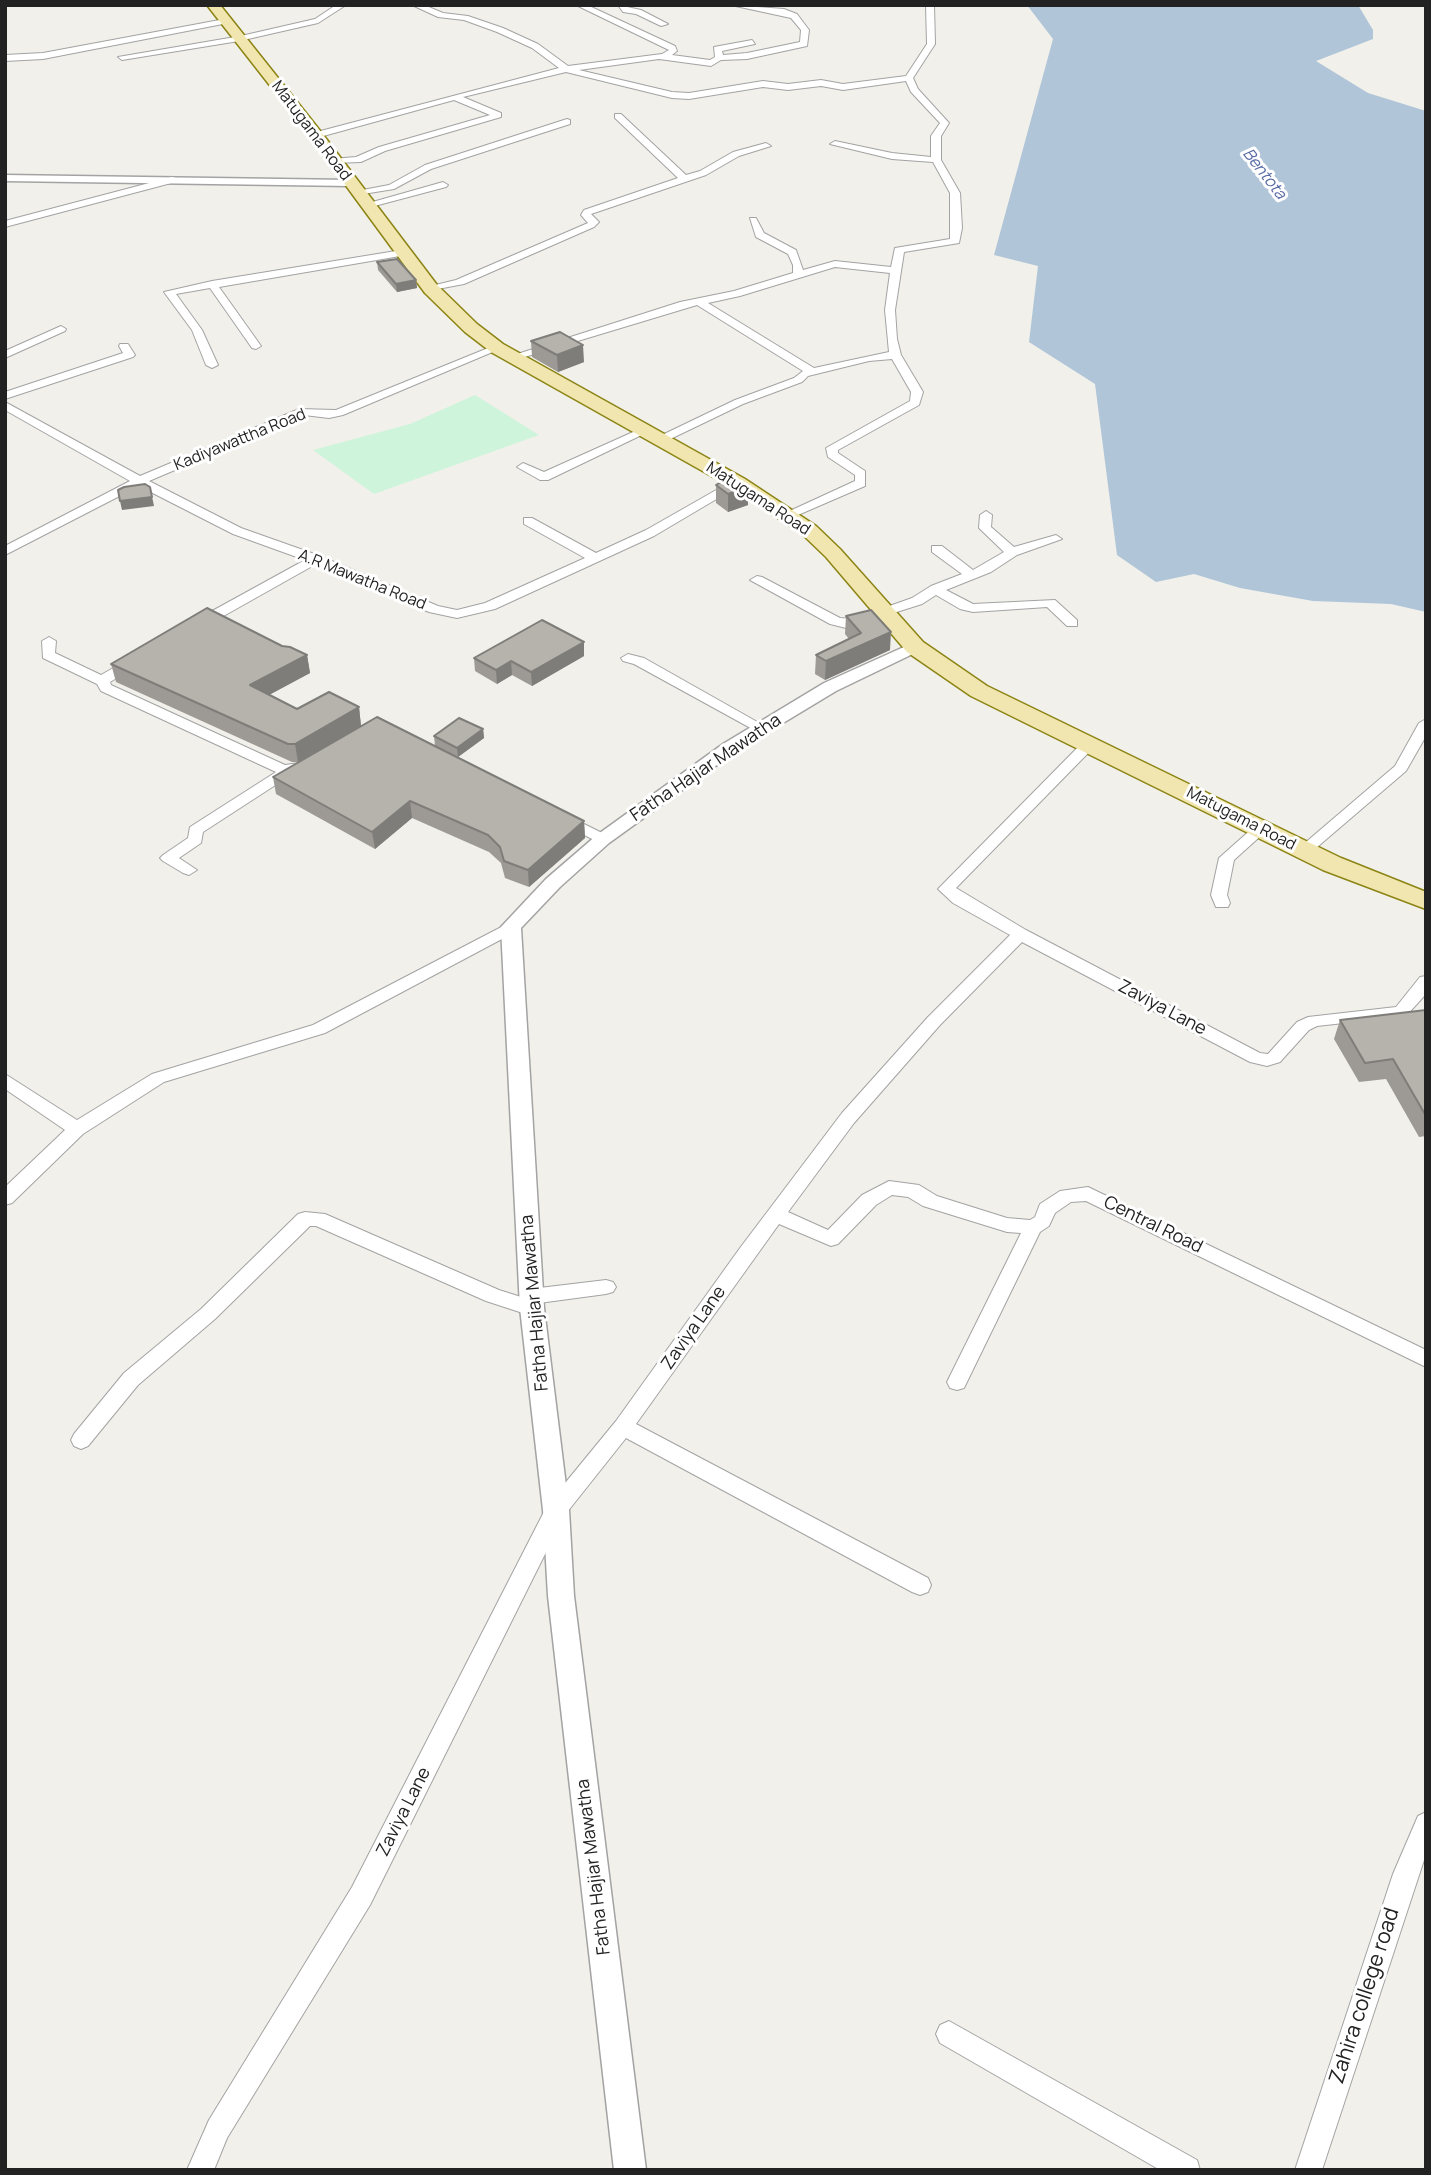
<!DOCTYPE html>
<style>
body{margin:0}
#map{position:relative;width:1431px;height:2175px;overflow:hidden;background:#f1f0ea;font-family:Manrope,sans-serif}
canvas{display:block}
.frame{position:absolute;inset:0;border:7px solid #222;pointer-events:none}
</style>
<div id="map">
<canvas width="1431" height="2175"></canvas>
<div class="frame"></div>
</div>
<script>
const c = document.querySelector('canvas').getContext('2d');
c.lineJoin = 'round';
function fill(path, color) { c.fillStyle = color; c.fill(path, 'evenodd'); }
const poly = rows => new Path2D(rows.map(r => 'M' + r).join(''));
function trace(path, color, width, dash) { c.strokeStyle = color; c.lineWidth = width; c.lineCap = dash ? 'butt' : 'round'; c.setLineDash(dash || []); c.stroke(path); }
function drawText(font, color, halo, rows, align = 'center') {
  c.font = font + ' Manrope,sans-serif'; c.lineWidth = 6; c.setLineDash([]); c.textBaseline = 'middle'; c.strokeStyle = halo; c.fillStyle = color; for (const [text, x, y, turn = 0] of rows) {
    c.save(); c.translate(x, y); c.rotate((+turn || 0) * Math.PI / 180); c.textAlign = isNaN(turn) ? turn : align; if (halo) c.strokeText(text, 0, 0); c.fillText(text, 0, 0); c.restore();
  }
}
const park = poly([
 [475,395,539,435,374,494,313,450,410,424]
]);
const water = poly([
 [1027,5,1358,5,1373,30,1373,39,1316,61,1368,93,1426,111,1426,612,1391,604,1313,601,1240,588,1194,574,1156,582,1117,555,1095,384,1029,342,1038,266,994,255,1053,39]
]);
const minor = poly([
 [336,5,346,5,318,23,239,41,122,60,118,57,241,36,315,19,336,5],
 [412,5,424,5,443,13,468,16,503,28,538,44,568,66,662,54,669,50,576,5,587,5,675,46,677,51,672,55,710,60,715,57,714,47,752,40,755,44,722,51,723,55,747,53,800,42,801,30,791,18,731,5,784,9,797,14,809,30,807,46,747,59,721,60,711,66,659,59,579,70,672,92,689,93,763,81,788,84,821,80,843,84,906,76,927,44,926,5,934,5,935,44,913,78,918,89,949,123,941,136,941,160,960,193,962,228,959,243,904,252,895,310,897,339,901,355,923,392,919,405,838,450,838,453,865,471,865,486,791,518,787,519,781,515,855,481,855,475,828,457,826,448,910,401,911,392,892,359,869,361,808,376,802,382,743,404,662,443,658,441,658,437,735,400,794,378,803,371,697,305,518,359,508,357,680,302,734,291,793,273,793,265,788,254,756,237,750,218,756,218,764,233,796,250,803,270,835,261,891,267,895,248,950,239,950,193,933,162,892,159,830,144,835,141,892,153,931,157,931,136,940,123,911,92,906,81,843,90,821,86,788,90,763,87,689,99,672,98,566,72,463,97,501,113,501,117,385,151,361,162,332,163,332,159,356,157,379,147,490,115,454,100,316,138,311,135,313,133,559,68,532,48,497,32,464,20,438,17,412,5],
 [835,267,890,273,885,310,889,352,814,368,708,303,740,296,835,267],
 [618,5,641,10,668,24,661,26,636,14,623,12,618,5],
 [225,19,228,23,43,59,5,61,5,55,43,53,225,19],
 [615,114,621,114,686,175,700,171,733,152,766,143,771,146,739,156,706,175,591,214,599,222,594,227,464,284,427,291,427,287,456,280,588,223,581,215,584,210,678,178,615,118,615,114],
 [567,119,570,120,570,124,431,169,394,189,357,195,352,192,389,185,425,165,567,119],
 [172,177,175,178,175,182,5,227,5,221,172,177],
 [443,182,448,185,446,187,367,208,362,205,443,182],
 [402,250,406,251,406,255,219,287,261,346,256,349,252,348,210,288,176,294,202,330,218,365,212,368,206,365,192,330,164,292,212,281,402,250],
 [61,326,66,329,65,331,5,358,5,351,61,326],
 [120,344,128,344,135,355,133,357,5,399,5,392,123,353,119,346,120,344],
 [493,346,502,348,343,415,329,418,304,415,149,481,241,528,320,556,438,606,457,610,485,603,585,558,524,524,524,518,532,518,596,553,646,530,732,481,742,484,654,536,495,609,457,618,429,612,316,564,204,627,194,627,194,621,305,560,233,534,139,486,5,555,5,546,130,481,5,410,5,402,140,476,299,409,336,410,493,346],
 [642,428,652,430,548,480,540,480,517,467,523,463,544,472,642,428],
 [986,511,992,515,991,527,1014,547,1056,535,1062,539,1017,555,991,572,946,590,973,604,1055,600,1077,620,1077,626,1067,626,1047,607,973,612,960,609,936,595,922,604,846,628,830,624,750,580,757,576,762,577,840,618,853,619,912,598,931,586,962,574,932,552,932,546,942,546,973,570,1004,552,979,528,980,515,986,511],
 [49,637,56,641,55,653,101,675,127,660,137,660,137,666,110,682,111,685,285,765,307,762,314,766,312,769,294,773,203,832,201,843,179,858,197,870,189,875,183,873,163,861,160,858,163,855,188,838,190,827,276,772,101,691,97,684,43,658,42,641,49,637],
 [628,654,644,658,768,728,766,731,756,731,634,664,623,661,621,658,628,654],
 [1426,719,1426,736,1406,771,1309,854,1299,854,1296,851,1299,848,1395,766,1419,723,1426,719],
 [1090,739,1097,743,1095,746,956,888,1026,930,1260,1053,1268,1054,1297,1022,1308,1017,1396,1007,1420,977,1426,976,1426,994,1406,1016,1317,1026,1309,1030,1280,1062,1267,1066,1250,1062,1022,942,940,1025,854,1123,788,1212,828,1230,862,1195,889,1181,919,1185,937,1196,1007,1218,1030,1220,1035,1217,1040,1204,1060,1191,1088,1187,1426,1350,1426,1367,1086,1201,1071,1202,1055,1213,1049,1226,1040,1232,964,1388,957,1390,950,1388,947,1382,1021,1233,1007,1232,923,1206,908,1197,892,1195,876,1205,838,1244,831,1246,779,1224,636,1424,928,1578,931,1585,928,1592,920,1595,912,1592,626,1438,564,1516,370,1905,227,2138,214,2170,187,2170,209,2120,352,1887,548,1504,616,1421,740,1248,842,1113,928,1017,1010,935,953,903,938,889,1085,740,1090,739],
 [564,814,608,836,611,839,608,842,598,842,559,822,556,819,559,816,564,814],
 [1260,824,1265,826,1268,829,1265,832,1234,860,1227,895,1230,903,1228,907,1216,907,1211,895,1219,858,1255,826,1260,824],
 [511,922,517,923,519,927,517,931,325,1033,164,1082,83,1134,12,1203,5,1205,5,1187,65,1130,5,1089,5,1074,77,1120,152,1074,313,1025,511,922],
 [305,1212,325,1214,499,1290,521,1297,524,1292,531,1289,606,1280,613,1282,616,1287,613,1292,606,1294,539,1303,542,1308,539,1313,532,1316,486,1301,316,1226,310,1226,215,1319,138,1385,88,1446,81,1449,74,1446,71,1440,74,1434,124,1373,201,1309,298,1214,305,1212],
 [1426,1812,1426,1854,1322,2170,1295,2170,1393,1874,1418,1816,1426,1812],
 [949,2021,1197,2160,1200,2170,1160,2170,940,2043,936,2034,940,2025,949,2021]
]);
const tertiary = poly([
 [5,175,350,180,356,183,350,186,5,181,5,175],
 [915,642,923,647,921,650,836,691,735,752,609,843,560,887,521,928,544,1308,569,1510,574,1596,646,2170,614,2170,548,1596,543,1510,520,1308,501,927,546,879,597,835,723,744,824,683,915,642]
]);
const primary = poly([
 [207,5,220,5,321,132,437,285,477,324,503,344,745,479,816,526,840,549,923,642,987,686,1341,858,1426,892,1426,909,1323,870,971,696,907,652,826,557,802,534,731,487,491,352,465,332,425,293,311,138,207,5]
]);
const wall = poly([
 [377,262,416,280,417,288,397,292,378,270],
 [531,341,584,362,558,372,532,357],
 [716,485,748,487,748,505,728,512,716,503],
 [846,616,890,650,825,680,815,674,816,655,849,639,845,634],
 [584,642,584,656,532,686,512,675,497,684,475,671,474,658],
 [307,655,310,673,269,695,297,709,359,707,361,726,298,762,292,762,116,682,111,664],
 [483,729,484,738,458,757,435,746,434,736],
 [273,777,584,821,585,838,529,887,505,878,501,863,489,852,412,818,375,849,276,794],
 [1426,1010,1426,1136,1419,1137,1386,1079,1359,1082,1334,1039,1340,1020]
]);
const shadedWall = poly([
 [416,280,417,288,397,292,396,284],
 [583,345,584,362,558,372,557,355],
 [150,487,154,506,122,510,120,501],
 [748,487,748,505,728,512,728,494],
 [891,632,890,650,825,680,826,661],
 [584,642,584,656,532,686,531,672],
 [307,655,310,673,254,703,250,685],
 [511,661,512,675,497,684,496,670],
 [359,707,361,726,298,762,295,744],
 [483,729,484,738,458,757,457,748],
 [410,801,412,818,375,849,372,832],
 [584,821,585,838,529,887,528,870]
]);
const building = poly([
 [397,259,416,280,396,284,377,262,397,259],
 [560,332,583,345,557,355,531,341,560,332],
 [731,476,748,487,728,494,716,485,731,476],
 [145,484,150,487,152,497,120,501,118,490,124,487,145,484],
 [207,608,282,646,290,647,307,655,250,685,297,709,329,692,359,707,295,744,288,744,111,664,207,608],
 [871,610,891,632,826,661,816,655,861,633,846,616,871,610],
 [542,620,584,642,531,672,511,661,496,670,474,658,542,620],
 [377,717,584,821,528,870,504,861,500,847,488,835,410,801,372,832,273,777,377,717],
 [459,718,483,729,457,748,434,736,459,718],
 [1426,1010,1426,1116,1393,1059,1365,1063,1340,1020,1426,1010]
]);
const farStreetnames = [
 ["Matugama Road",311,131,53],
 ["Kadiyawattha Road",240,440,-22],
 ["Matugama Road",758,499,33],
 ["A.R Mawatha Road",362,580,22],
 ["Matugama Road",1241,819,27]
];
const farWaternames = [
 ["Bentota",1264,174,52]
];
const streetNames = [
 ["Fatha Hajiar Mawatha",706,768,-34],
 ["Zaviya Lane",1162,1008,28],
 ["Central Road",1153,1225,26],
 ["Fatha Hajiar Mawatha",535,1303,-95],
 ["Zaviya Lane",694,1328,-55],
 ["Zaviya Lane",404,1812,-63],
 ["Fatha Hajiar Mawatha",594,1867,-97]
];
const nearStreetnames = [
 ["Zahira college road",1365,1996,-72]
];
fill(park, '#cef4db');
fill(water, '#b0c5d8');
trace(minor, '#a3a3a3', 2);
trace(tertiary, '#a3a3a3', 3);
trace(primary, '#8c8414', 3);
fill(minor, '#fff');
fill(tertiary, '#fff');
fill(primary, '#f1e6af');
fill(wall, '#9d9a95');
fill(shadedWall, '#7f7d79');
fill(building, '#b6b3ad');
trace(building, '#7f7d79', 2);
drawText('16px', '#222', '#fff', farStreetnames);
drawText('italic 16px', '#5a6ca6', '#fff', farWaternames);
drawText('18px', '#222', '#fff', streetNames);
drawText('21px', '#222', '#fff', nearStreetnames);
</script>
